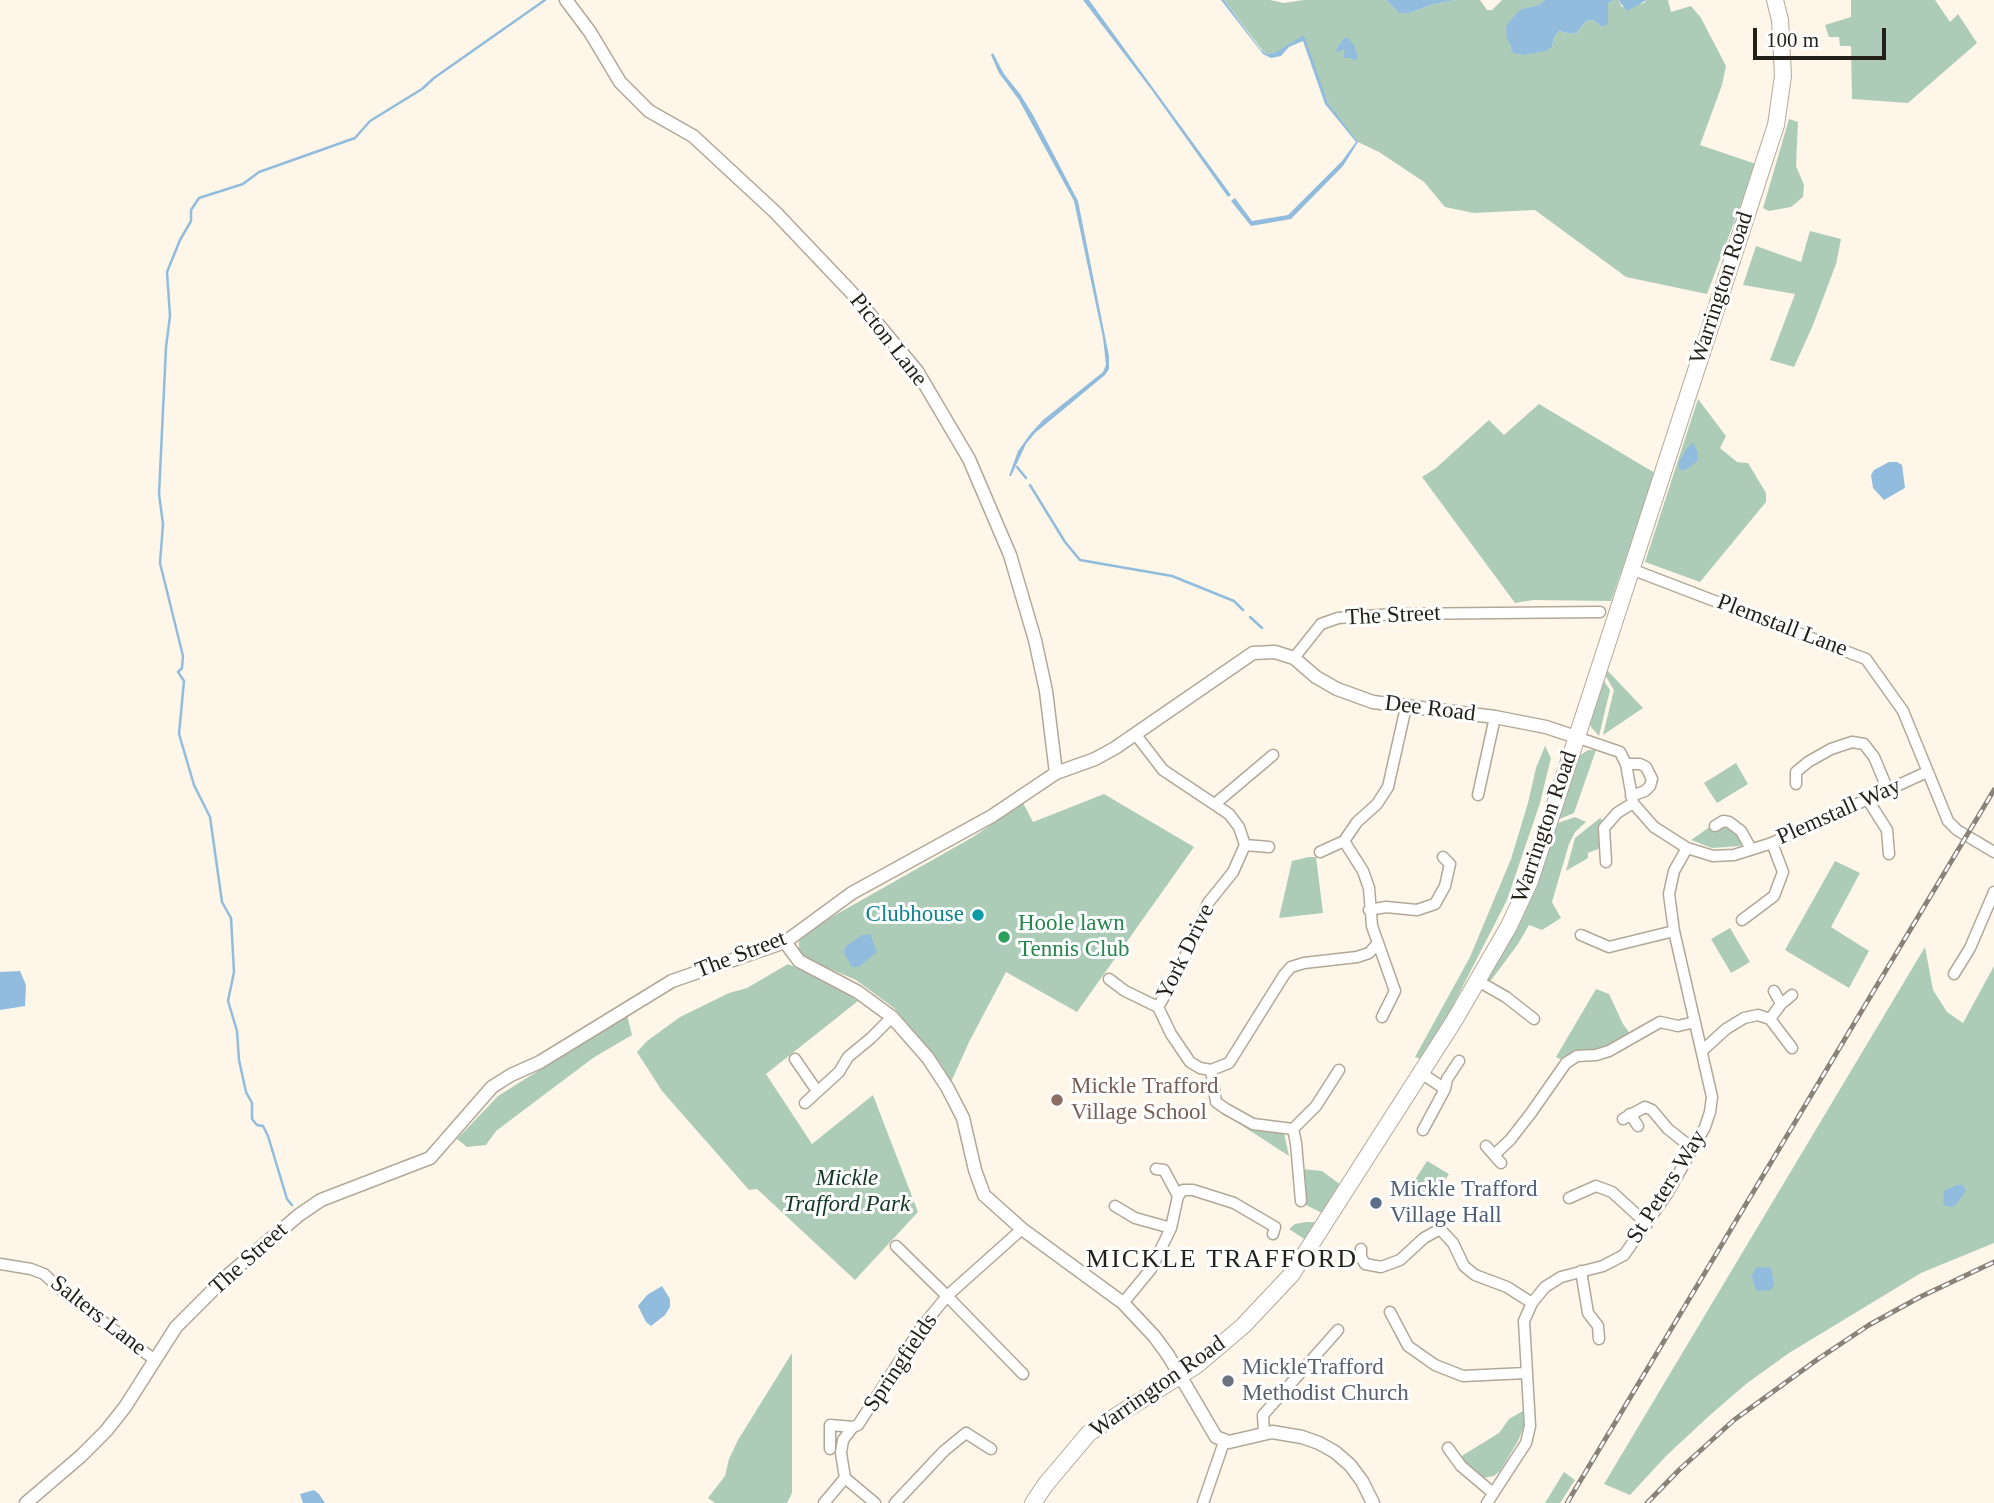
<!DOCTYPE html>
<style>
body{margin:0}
#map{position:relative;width:1994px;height:1503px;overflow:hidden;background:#fef6e8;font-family:Georgia,serif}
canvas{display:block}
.scale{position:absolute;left:1753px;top:28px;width:133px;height:32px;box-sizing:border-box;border:4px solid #231f19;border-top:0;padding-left:9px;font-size:21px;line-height:24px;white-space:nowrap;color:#231f19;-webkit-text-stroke:5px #fff;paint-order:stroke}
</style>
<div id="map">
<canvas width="1994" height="1503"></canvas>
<div class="scale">100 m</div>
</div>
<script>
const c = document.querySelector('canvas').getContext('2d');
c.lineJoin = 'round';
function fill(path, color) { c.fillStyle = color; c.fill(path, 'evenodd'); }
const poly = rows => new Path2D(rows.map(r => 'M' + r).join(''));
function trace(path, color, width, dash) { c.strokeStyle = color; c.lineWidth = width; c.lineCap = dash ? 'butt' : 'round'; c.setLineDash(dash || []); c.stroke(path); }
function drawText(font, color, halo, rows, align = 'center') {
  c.font = font + ' Georgia,serif'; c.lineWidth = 6; c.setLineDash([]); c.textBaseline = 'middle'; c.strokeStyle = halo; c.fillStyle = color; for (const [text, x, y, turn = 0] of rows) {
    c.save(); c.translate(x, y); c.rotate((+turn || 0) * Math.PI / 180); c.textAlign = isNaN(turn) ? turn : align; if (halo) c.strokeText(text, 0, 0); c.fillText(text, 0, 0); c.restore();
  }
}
const green = poly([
 [1224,0,1270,0,1284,3,1304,0,1386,0,1399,13,1409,13,1434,4,1456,0,1480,0,1487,10,1492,10,1502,0,1545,0,1539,5,1521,9,1506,28,1510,47,1552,47,1554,37,1559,31,1572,34,1577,32,1586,21,1593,20,1602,27,1607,24,1608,3,1615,0,1618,0,1622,7,1644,3,1647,0,1668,0,1671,12,1691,6,1701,18,1726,66,1722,85,1700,145,1756,164,1707,294,1626,277,1535,210,1474,213,1445,207,1424,182,1379,152,1358,142,1337,116,1328,103,1317,78,1304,36,1276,52,1267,54,1262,50],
 [1851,0,1935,0,1950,22,1958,14,1977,43,1908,103,1852,99,1851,46,1840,46,1839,37,1829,37,1825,25,1851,17],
 [1789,119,1798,122,1796,166,1804,185,1803,197,1791,207,1769,211,1763,208],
 [1810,231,1841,239,1836,264,1813,325,1794,367,1770,360,1795,294,1743,285,1756,246,1801,262],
 [1698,399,1726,436,1720,448,1737,462,1748,463,1766,493,1766,502,1700,582,1645,562],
 [1539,404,1655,473,1611,601,1533,600,1515,603,1422,477,1436,468,1489,420,1504,435],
 [1607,670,1643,708,1603,735,1614,690,1605,675],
 [1602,678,1610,690,1599,736,1591,727,1589,721],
 [1545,746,1551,758,1540,803,1507,900,1447,1017,1421,1059,1415,1057,1470,957,1511,859,1528,803,1536,768],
 [1588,750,1596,750,1574,813,1557,820,1576,758],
 [1736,763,1748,784,1717,803,1704,783],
 [1104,794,1194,847,1077,1012,1006,972,969,1042,951,1082,941,1064,894,1008,856,980,804,958,799,950,799,941,807,931,973,837,1023,803,1033,822],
 [1575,817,1586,822,1575,832,1569,844,1552,902,1561,918,1542,930,1529,925,1518,944,1489,983,1487,978,1555,824],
 [1600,818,1603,821,1599,832,1600,846,1598,849,1588,853,1588,858,1566,871,1575,838],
 [1723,825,1729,826,1743,841,1740,846,1712,848,1691,840,1711,826],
 [1309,857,1316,857,1323,913,1279,918,1292,861],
 [1835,861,1860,873,1831,927,1869,951,1849,988,1785,950],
 [1730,928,1750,962,1731,973,1711,939],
 [1925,947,1933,990,1947,1012,1963,1023,1994,966,1994,1243,1921,1273,1789,1353,1746,1384,1709,1416,1666,1456,1630,1495,1604,1484],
 [788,964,826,981,858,1001,766,1074,812,1144,873,1095,918,1212,855,1280,757,1189,749,1190,662,1091,637,1052,647,1041,680,1017,729,993,747,988],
 [1596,989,1609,994,1623,1024,1631,1035,1598,1052,1578,1053,1562,1060,1556,1057],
 [627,1015,632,1035,593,1058,496,1131,486,1145,467,1147,457,1139,498,1096],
 [1235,1121,1268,1132,1284,1133,1289,1156],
 [1427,1161,1449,1174,1433,1200,1411,1186],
 [1302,1169,1322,1171,1341,1185,1324,1214,1306,1205],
 [1306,1222,1314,1222,1316,1226,1306,1240,1289,1229,1295,1224],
 [792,1353,792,1493,787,1503,715,1503,708,1498,725,1476,729,1459,738,1440],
 [1523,1411,1524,1426,1518,1441,1500,1471,1494,1476,1484,1478,1465,1465,1460,1457,1499,1433,1509,1419],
 [1564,1472,1575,1480,1560,1503,1545,1503]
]);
const water = poly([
 [1083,0,1089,0,1121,44,1231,195,1228,197,1151,89],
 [1221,0,1224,0,1261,50,1267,54,1276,52,1304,35,1328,103,1358,142,1343,166,1291,219,1251,226,1231,201,1235,198,1252,221,1288,215,1342,161,1356,142,1325,104,1303,41,1289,47,1281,56,1271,58,1263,54],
 [1386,0,1456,0,1434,4,1409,13,1399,13],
 [1545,0,1615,0,1608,3,1608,24,1602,27,1593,20,1586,21,1577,32,1572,34,1559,31,1554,37,1552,47,1546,51,1523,55,1513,53,1507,38,1506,28,1508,23,1521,9,1539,5],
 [1618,0,1647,0,1627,11],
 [1344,38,1348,38,1354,45,1358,57,1355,61,1351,58,1343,58,1345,51,1343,49,1338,53,1336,50],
 [993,53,1004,74,1020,94,1033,115,1078,201,1109,356,1109,369,1105,375,1035,433,1026,444,1011,476,1009,476,1018,451,1031,433,1043,420,1103,372,1106,365,1103,338,1074,201,1019,100,999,73,991,55],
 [1693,442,1698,453,1697,461,1689,468,1681,471,1678,464,1685,451],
 [1889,462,1897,462,1902,465,1905,488,1884,500,1873,488,1871,475,1874,470],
 [870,934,877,952,859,967,852,967,844,953,845,947,862,935],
 [20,971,26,985,25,1006,0,1010,0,972],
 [1957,1185,1963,1185,1966,1191,1955,1206,1948,1207,1943,1204,1944,1191],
 [1759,1267,1771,1268,1774,1284,1771,1290,1757,1291,1754,1285,1752,1276,1755,1269],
 [662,1286,670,1299,670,1307,665,1315,651,1326,646,1322,638,1306,647,1295],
 [314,1490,319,1494,325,1503,303,1503,300,1494]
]);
const stream = poly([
 [1017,467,1026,478],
 [1030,485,1065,542,1080,560,1172,576,1234,601,1243,610],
 [1250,617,1262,628],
 [292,1205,287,1199,268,1136,263,1126,257,1125,252,1119,252,1103,246,1092,239,1060,237,1031,228,1001,234,972,231,918,222,902,210,817,194,785,179,734,184,681,178,672,182,668,183,656,160,563,163,524,159,494,166,347,170,316,167,272,180,240,191,221,191,210,199,198,243,184,259,172,355,138,370,121,422,89,434,78,545,0]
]);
const minor = poly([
 [1631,569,1866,659,1903,711,1948,821,1957,830,1994,852],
 [1294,658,1321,624,1338,618,1394,614,1600,612],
 [1136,735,1163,770,1229,814,1239,827,1245,845,1233,872,1208,903,1178,973,1158,1007,1171,1034,1190,1062,1200,1068,1211,1070,1229,1063,1284,975,1291,967,1304,963,1357,957,1369,953,1378,943],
 [1576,737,1620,752,1626,764,1633,803,1654,827,1687,848,1713,856,1734,855,1772,843,1927,772],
 [1626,764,1640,764,1646,767,1652,779,1650,786,1645,791,1631,796],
 [1796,784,1796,772,1808,762,1831,749,1852,742,1864,744,1874,757,1888,790],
 [1478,795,1495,717],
 [1868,800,1887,830,1889,854],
 [1216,803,1273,755],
 [1715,826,1723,821,1729,822,1741,831,1751,849],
 [1344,841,1363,871,1369,888,1372,926,1395,991,1382,1017],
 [1245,845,1269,847],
 [1320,852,1344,841,1357,822,1377,804,1388,787,1406,707],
 [1606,862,1604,828,1617,813,1633,803],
 [1369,910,1386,907,1417,910,1435,904,1445,886,1450,864,1443,857],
 [1742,920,1774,896,1783,872,1772,843],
 [1581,935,1609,947,1674,931],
 [1954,974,1970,948,1994,892],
 [1109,979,1125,991,1158,1007],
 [1478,981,1506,997,1534,1019],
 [1774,991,1781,1004],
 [1770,1019,1781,1004,1792,995],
 [1703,1050,1726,1029,1744,1018,1758,1015,1770,1019,1792,1048],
 [795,1059,817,1091],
 [1211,1070,1216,1102,1226,1109,1253,1124,1293,1129,1316,1106,1339,1070],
 [1421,1073,1445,1089,1423,1130],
 [1445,1089,1447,1079,1459,1061],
 [805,1103,839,1072,848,1057,871,1038,892,1017],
 [1630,1114,1638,1126],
 [1623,1119,1645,1107,1652,1110,1668,1129,1692,1148],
 [1293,1129,1296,1143,1301,1201],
 [1486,1146,1501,1163],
 [1494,1155,1510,1140,1531,1113,1566,1063,1577,1056,1596,1055,1609,1051,1660,1022,1678,1026,1695,1022],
 [1178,1196,1183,1190,1193,1190,1234,1203,1275,1227,1273,1234],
 [1569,1198,1596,1186,1612,1192,1647,1224],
 [1115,1206,1135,1218,1171,1228],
 [896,1246,947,1296,1022,1229],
 [1361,1249,1361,1257,1365,1264,1381,1267,1400,1260,1424,1238,1440,1229,1453,1243,1464,1266,1475,1275,1507,1287,1532,1303],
 [0,1264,31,1269,44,1274,68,1296,155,1360],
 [1581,1271,1588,1313,1598,1326,1599,1339],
 [1123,1303,1151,1269,1171,1228,1178,1196,1164,1170,1156,1169],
 [1390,1312,1408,1346,1435,1365,1463,1376,1526,1373],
 [1264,1433,1263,1415,1338,1330],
 [1448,1448,1461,1466,1493,1493],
 [830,1449,830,1425,853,1427],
 [824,1503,845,1478],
 [875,1503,845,1478,841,1453,843,1440,853,1427,858,1425,921,1328,947,1296,1023,1374],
 [895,1503,944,1451,966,1433,991,1449],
 [1203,1503,1224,1442],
 [1487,1503,1526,1443,1530,1426,1524,1321,1532,1303,1545,1287,1561,1277,1603,1266,1624,1255,1667,1194,1705,1127,1710,1112,1712,1097,1674,931,1669,894,1674,871,1687,848]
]);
const tertiary = poly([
 [566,0,590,32,620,82,649,111,693,136,775,212,852,293,917,371,969,459,1010,555,1035,640,1046,691,1056,773],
 [785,942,799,961,858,992,892,1017,928,1058,947,1087,963,1118,975,1170,984,1195,1022,1229,1123,1303,1154,1336,1168,1355,1216,1437,1229,1442,1272,1432,1302,1437,1319,1443,1335,1452,1350,1465,1362,1481,1373,1503],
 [26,1503,81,1456,106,1431,125,1407,176,1327,227,1276,299,1215,321,1200,430,1158,492,1087,511,1075,540,1062,672,981,785,942,852,893,992,816,1056,773,1095,759,1115,748,1253,653,1275,652,1294,658,1316,677,1337,689,1373,702,1495,717,1546,727,1576,737]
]);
const primary = poly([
 [1033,1503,1046,1484,1089,1433,1197,1365,1243,1326,1292,1274,1454,1021,1509,926,1530,881,1776,125,1783,76,1780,20,1775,0]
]);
const rail = poly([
 [1567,1503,1994,790],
 [1647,1503,1679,1470,1734,1420,1818,1359,1869,1325,1920,1297,1994,1262]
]);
const markers = [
 [978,915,7,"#0f9aa8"],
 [1004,937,7,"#2e9e5b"],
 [1057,1100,7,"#8d6e63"],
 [1376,1203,7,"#5c6f8a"],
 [1228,1381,7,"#6b7280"]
];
const streetNames = [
 ["Warrington Road",1722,288,-72],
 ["Picton Lane",888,340,52],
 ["The Street",1393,616,-3],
 ["Plemstall Lane",1782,626,21],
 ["Dee Road",1430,709,7],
 ["Plemstall Way",1839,812,-24],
 ["Warrington Road",1545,827,-71],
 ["York Drive",1186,952,-64],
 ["The Street",741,955,-21],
 ["St Peters Way",1667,1187,-58],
 ["The Street",249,1259,-42],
 ["Salters Lane",98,1316,38],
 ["Springfields",901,1363,-56],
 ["Warrington Road",1158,1387,-35]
];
const cultureNames = [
 ["Clubhouse",964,915]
];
const leisureNames = [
 ["Hoole lawn",1018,924],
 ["Tennis Club",1018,950]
];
const educationNames = [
 ["Mickle Trafford",1071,1087],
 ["Village School",1071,1113]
];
const parkNames = [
 ["Mickle",847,1179],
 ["Trafford Park",847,1205]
];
const serviceNames = [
 ["Mickle Trafford",1390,1190],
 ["Village Hall",1390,1216]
];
const worshipNames = [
 ["MickleTrafford",1242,1368],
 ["Methodist Church",1242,1394]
];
const quarterNames = [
 ["MICKLE TRAFFORD",1222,1260]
];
fill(green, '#adccb8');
fill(water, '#91bcdd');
trace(stream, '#91bcdd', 2.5);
trace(minor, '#b2a898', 13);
trace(tertiary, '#b2a898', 15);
trace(primary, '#b2a898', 18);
trace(minor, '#fff', 10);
trace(tertiary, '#fff', 12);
trace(primary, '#fff', 16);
trace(rail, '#888279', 5);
trace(rail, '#fff', 2.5, [8]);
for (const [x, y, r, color] of markers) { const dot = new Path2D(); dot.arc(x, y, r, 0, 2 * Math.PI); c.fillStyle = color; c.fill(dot); trace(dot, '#fff', 2.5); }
drawText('23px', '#231f19', '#fff', streetNames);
drawText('23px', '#0d838f', '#fff', cultureNames, 'right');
drawText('23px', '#27864d', '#fff', leisureNames, 'left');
drawText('23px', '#785e54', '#fff', educationNames, 'left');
drawText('italic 23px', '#113723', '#fff', parkNames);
drawText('23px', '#4e5e75', '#fff', serviceNames, 'left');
drawText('23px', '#5b616d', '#fff', worshipNames, 'left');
c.letterSpacing = '2px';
drawText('26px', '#231f19', '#fff', quarterNames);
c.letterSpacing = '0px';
</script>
